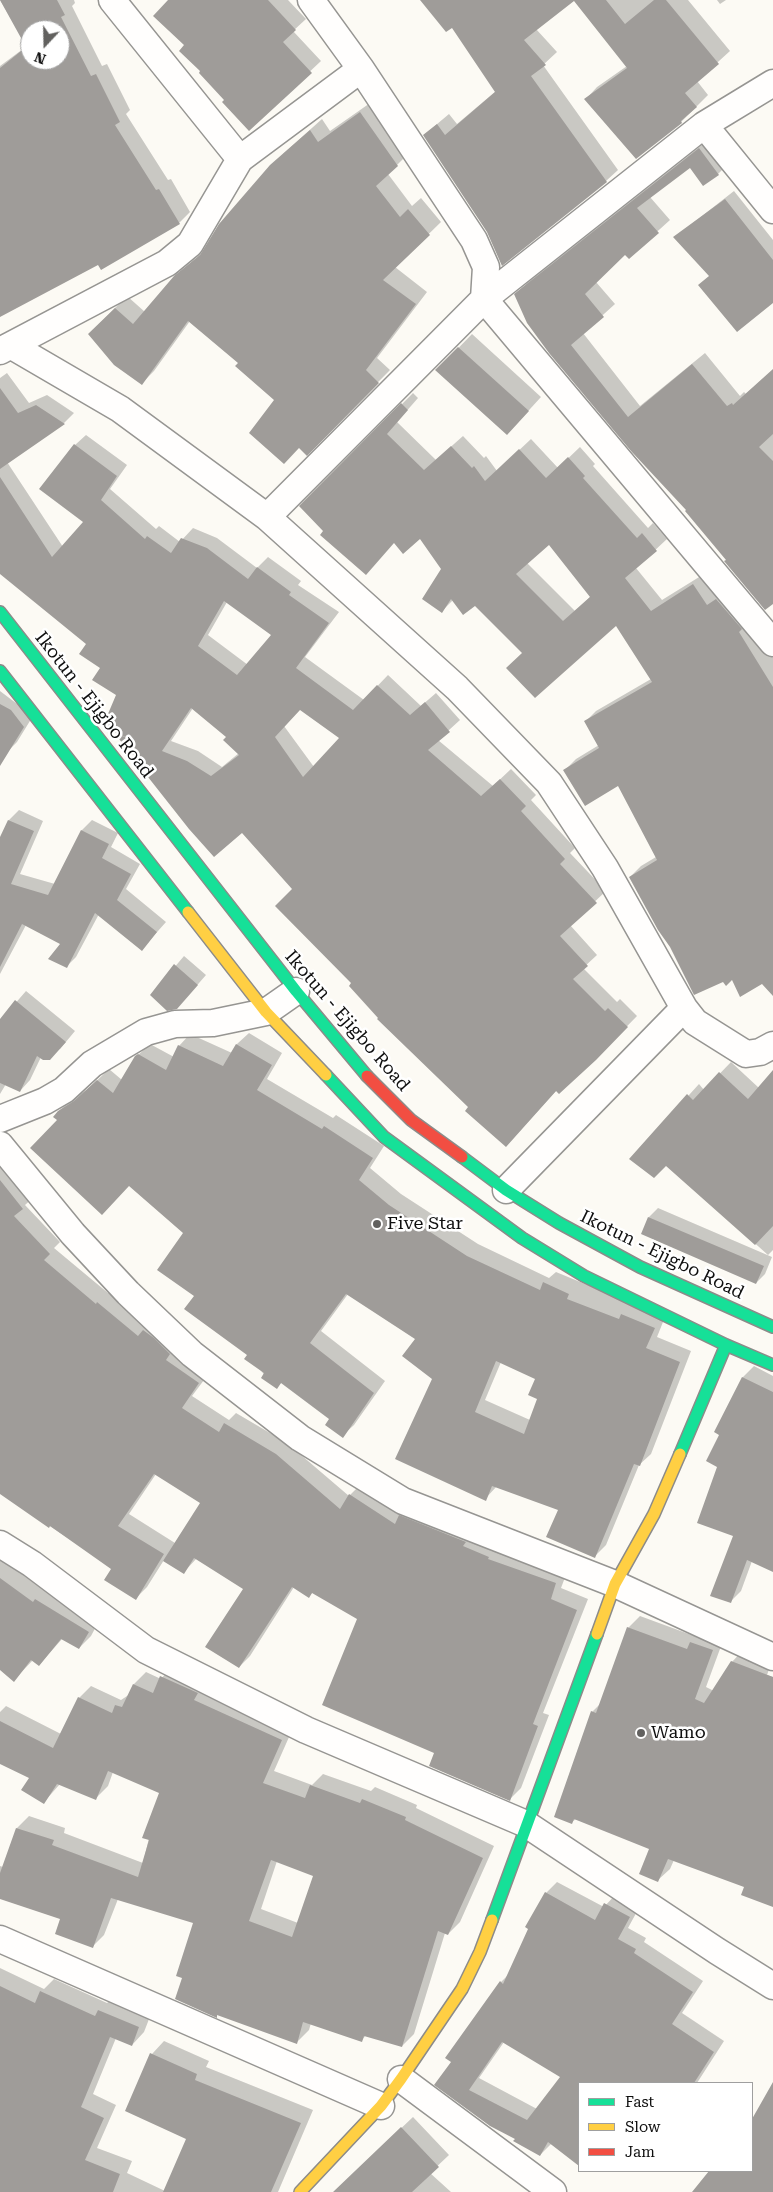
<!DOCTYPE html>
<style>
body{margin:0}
#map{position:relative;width:773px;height:2192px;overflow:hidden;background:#fcfaf4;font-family:"Roboto Serif",serif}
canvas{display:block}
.legend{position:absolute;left:578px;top:2082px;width:175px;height:90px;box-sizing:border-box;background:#fff;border:1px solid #9f9f9f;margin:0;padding:6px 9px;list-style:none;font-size:15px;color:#0f0f0f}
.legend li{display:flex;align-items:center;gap:10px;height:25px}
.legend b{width:25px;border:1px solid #9f9f9f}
.north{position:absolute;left:20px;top:20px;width:50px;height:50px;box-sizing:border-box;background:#fff;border:1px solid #9f9f9f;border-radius:50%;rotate:201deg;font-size:14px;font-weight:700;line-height:20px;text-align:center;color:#0f0f0f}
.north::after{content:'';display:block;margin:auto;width:18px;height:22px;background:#62615f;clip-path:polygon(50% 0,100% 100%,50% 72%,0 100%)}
</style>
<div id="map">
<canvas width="773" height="2192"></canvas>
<ul class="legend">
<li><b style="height:6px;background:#16e098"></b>Fast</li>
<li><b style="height:6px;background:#ffcf43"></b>Slow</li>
<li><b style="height:6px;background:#f24e42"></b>Jam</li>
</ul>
<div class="north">N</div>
</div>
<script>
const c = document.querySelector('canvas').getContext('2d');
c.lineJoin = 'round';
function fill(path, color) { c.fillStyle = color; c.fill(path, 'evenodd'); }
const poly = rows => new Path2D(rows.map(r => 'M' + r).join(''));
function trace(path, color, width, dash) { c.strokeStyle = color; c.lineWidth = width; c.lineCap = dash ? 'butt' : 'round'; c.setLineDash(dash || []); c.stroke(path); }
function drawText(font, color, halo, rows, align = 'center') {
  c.font = font + ' "Roboto Serif",serif'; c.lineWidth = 5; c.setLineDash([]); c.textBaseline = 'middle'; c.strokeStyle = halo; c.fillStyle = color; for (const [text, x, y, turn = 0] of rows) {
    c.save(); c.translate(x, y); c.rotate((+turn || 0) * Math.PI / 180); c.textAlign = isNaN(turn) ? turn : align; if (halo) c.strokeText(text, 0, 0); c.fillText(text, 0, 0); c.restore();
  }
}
const shadow = poly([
 [0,0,74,0,75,3,72,6,102,66,107,64,130,110,126,114,168,180,171,179,190,212,179,223,0,309,0,66,27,46],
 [30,30,60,30,60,60,30,60],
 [170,0,288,0,306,19,293,31,321,61,249,129,202,71,186,45],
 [421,0,573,0,536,29,557,52,543,65,618,170,606,181,424,135,449,114,457,124,496,91,452,26],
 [575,0,688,0,730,51,697,81,708,95,681,122,586,99,597,87,627,66],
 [717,0,726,0,720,4],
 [373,101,409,153,388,174,412,206,421,198,441,222,395,267,427,292,377,358,390,370,307,454,276,400,240,363,190,321,154,371,142,383,89,334,127,296,145,312,175,277,204,251,284,153,322,119,330,131],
 [712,137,730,162,718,174,690,167,650,197,670,220,629,257,625,254,596,282,615,304,583,333,640,406,705,353,740,396,744,392,746,394,773,370,773,602,728,559,516,294,528,282],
 [734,191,773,240,773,301,710,275,675,237],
 [472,334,541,397,520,420,437,370],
 [7,373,29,403,47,395,74,413,64,423,7,462,63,547,85,522,75,445,86,435,127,465,110,489,156,529,159,526,180,542,193,528,217,538,257,568,268,557,301,581,298,585,339,612,305,657,364,700,388,675,421,706,436,693,460,720,438,740,493,786,511,769,536,795,531,800,575,848,570,853,606,891,570,925,597,955,583,968,617,1002,620,999,637,1016,595,1059,557,1090,516,1135,470,1107,380,1018,353,983,294,889,242,831,131,752,118,735,120,733,118,695,88,644,0,572,0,378],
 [227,602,272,635,248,665,208,635],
 [193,708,228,737,239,753,222,767,198,751,171,741],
 [300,708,341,738,314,767,284,726],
 [413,393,418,398,397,422,436,460,463,436,484,458,486,456,497,471,531,439,558,468,580,447,595,464,593,466,648,528,653,523,667,539,636,568,662,600,704,574,749,620,773,658,773,994,762,983,733,978,723,981,671,947,630,877,641,866,656,857,618,784,565,770,576,759,599,745,585,722,596,711,651,679,616,624,523,653,475,604,453,600,442,611,443,569,420,537,394,542,325,531,301,506],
 [549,543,591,596,575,611,527,563],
 [0,691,33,716,17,742,7,752,0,748],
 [19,810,43,821,20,874,55,884,82,830,92,820,118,833,111,847,140,864,126,889,166,922,142,949,99,914,76,957,66,967,62,943,26,925,0,974,0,840,9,820],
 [184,956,206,975,186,998,151,995],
 [26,991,75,1031,60,1049,41,1057,30,1080,20,1091,6,1084,0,1094,0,1021],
 [249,1033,282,1053,267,1079,333,1118,336,1115,384,1146,370,1168,401,1194,478,1244,549,1278,556,1272,665,1317,657,1337,691,1351,651,1454,639,1465,606,1545,595,1556,559,1509,497,1486,485,1499,416,1339,348,1294,321,1331,385,1381,354,1425,342,1436,331,1419,282,1382,276,1388,195,1295,185,1232,59,1120,59,1111,71,1099,87,1090,109,1069,122,1080,136,1057,150,1044,174,1057,179,1046,190,1034,232,1053,237,1044],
 [501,1362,537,1378,538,1398,530,1420,485,1400],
 [731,1062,759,1088,773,1072,773,1250,768,1255,666,1164,631,1159,699,1084,704,1090],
 [0,1151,34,1197,25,1205,60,1242,54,1248,108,1293,109,1292,210,1372,192,1396,229,1420,236,1413,287,1443,349,1496,361,1484,567,1572,561,1588,588,1599,543,1713,549,1715,521,1788,510,1799,435,1753,359,1619,313,1592,309,1596,294,1587,250,1656,239,1667,244,1588,197,1558,184,1572,164,1560,147,1587,136,1598,113,1568,0,1493],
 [156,1474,201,1503,175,1543,129,1514],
 [658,1208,772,1257,765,1274,756,1283,643,1233,649,1217],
 [754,1366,773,1376,773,1570,752,1561,741,1591,730,1602,734,1535,719,1466,721,1434,716,1432,743,1377],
 [0,1557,45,1590,100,1619,91,1636,79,1648,62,1639,39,1665,33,1660,14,1680,0,1669],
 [640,1616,697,1637,703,1631,724,1638,706,1687,714,1691,732,1662,743,1650,772,1661,767,1675,773,1677,773,1906,746,1887,674,1860,670,1869,658,1880,651,1848,576,1819,572,1822,592,1712,602,1702,628,1628],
 [173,1665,293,1728,274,1771,312,1785,323,1774,371,1791,375,1787,417,1805,416,1808,494,1846,460,1922,448,1934,445,1933,414,2034,402,2046,366,2035,362,2040,311,2023,309,2030,297,2042,219,2014,216,2016,184,1977,194,1922,118,1899,104,1935,92,1947,62,1919,0,1897,0,1866,3,1867,17,1828,29,1816,65,1828,64,1833,143,1863,160,1792,113,1772,108,1786,96,1798,60,1784,44,1802,30,1778,0,1762,0,1712,6,1706,61,1734,79,1698,91,1686,121,1700,130,1694,134,1684,146,1672,161,1679],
 [277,1861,315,1875,298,1923,261,1909],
 [557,1882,604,1907,617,1893,640,1906,628,1928,646,1938,644,1942,703,1981,682,2013,724,2041,697,2083,579,2083,579,2159,576,2162,552,2143,540,2155,436,2085,452,2062,447,2058,501,1982,510,1973,530,1929,527,1927,546,1893],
 [504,2042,562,2077,537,2109,479,2078],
 [0,1968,44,1989,54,1979,107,2003,112,1998,151,2014,144,2032,132,2045,116,2038,93,2094,116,2105,97,2148,132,2161,127,2173,165,2191,188,2139,152,2054,164,2041,209,2061,206,2067,313,2110,278,2192,6,2192,0,2189],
 [773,2084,773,2192,694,2192,711,2171,752,2171,752,2122],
 [413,2117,449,2155,430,2173,451,2192,334,2192]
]);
const building = poly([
 [0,0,57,0,65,15,61,17,91,76,96,74,120,122,115,125,156,190,159,189,180,224,101,270,98,265,0,317,0,68,26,47],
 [30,30,60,30,60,60,30,60],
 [168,0,268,0,296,30,283,42,312,73,249,131,222,102,224,100,199,73,200,71,179,51,184,45,153,16],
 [420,0,606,0,625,24,654,0,666,0,719,64,685,93,697,107,681,121,682,123,636,159,584,99,627,68,574,1,524,40,546,65,531,76,607,182,502,266,487,232,423,135,437,124,445,135,495,92,452,28,446,32],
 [360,112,398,166,376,186,400,217,408,209,430,235,383,280,416,304,366,370,379,383,307,456,299,448,284,464,249,433,274,400,235,366,238,363,188,321,142,385,114,365,88,334,115,308,133,324,174,276,200,255,219,224,270,165,310,130,318,142],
 [699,148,719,175,703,186,690,168,637,208,659,233,629,259,625,255,585,294,604,317,571,345,628,417,692,364,727,406,732,403,733,405,773,369,773,434,759,447,773,461,773,604,765,610,724,561,726,560,685,511,686,510,631,451,549,353,527,323,514,294],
 [725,199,773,260,773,303,737,332,698,285,709,276,673,237],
 [458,347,529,411,507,435,435,370],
 [0,388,18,413,36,405,65,424,0,469],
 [401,403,408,410,387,434,424,470,451,446,472,468,474,466,485,481,519,449,546,478,568,457,585,476,583,478,637,538,642,533,657,551,625,578,651,611,693,584,707,605,716,599,742,629,739,632,773,687,773,996,762,984,740,997,732,980,726,986,723,982,694,995,670,947,658,930,629,877,657,860,618,786,585,806,563,770,599,748,584,721,652,682,616,626,535,698,506,668,522,653,475,606,463,615,451,599,442,613,422,599,441,569,420,539,403,554,394,543,366,575,320,535,323,531,299,506],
 [549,545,590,597,563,621,516,574],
 [74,444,117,476,101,500,145,539,147,536,171,553,181,538,207,548,248,579,257,567,291,592,289,595,329,623,296,668,353,710,377,685,410,715,425,702,450,732,428,750,481,796,500,779,526,806,521,811,565,859,560,864,597,903,560,936,588,966,573,979,605,1011,608,1008,628,1027,596,1060,559,1094,556,1091,506,1147,465,1111,468,1107,377,1019,378,1018,349,986,351,983,275,906,292,889,242,833,214,857,189,829,148,777,155,770,130,753,116,735,126,737,113,732,105,721,116,695,92,680,100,668,79,654,86,644,0,574,0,477,52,557,83,522,39,489],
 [224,601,271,635,237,675,198,646],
 [191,708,226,737,223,740,239,755,211,776,187,761,162,751],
 [300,710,339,738,303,777,275,737],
 [0,704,11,710,24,727,0,766],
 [8,820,34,831,11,884,48,895,81,830,109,844,102,858,131,874,117,900,157,932,142,951,95,913,67,968,48,959,60,944,22,924,0,967,0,837],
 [174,964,198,985,177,1009,167,1011,150,995],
 [15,1000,66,1042,50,1060,43,1060,37,1056,20,1092,0,1083,0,1019],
 [236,1044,272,1065,257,1090,322,1129,324,1126,373,1158,359,1180,389,1205,467,1256,540,1290,543,1282,569,1294,567,1299,619,1319,621,1314,655,1328,646,1348,680,1362,640,1466,634,1464,595,1558,546,1537,558,1510,492,1486,486,1501,395,1459,432,1379,402,1356,415,1339,346,1294,310,1343,374,1393,343,1438,325,1425,329,1419,281,1383,277,1389,261,1378,264,1373,244,1359,247,1355,184,1309,194,1296,157,1270,183,1233,129,1186,102,1215,30,1148,57,1120,53,1117,58,1111,74,1101,97,1080,113,1093,135,1056,138,1054,166,1070,178,1045,223,1066],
 [496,1361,535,1379,528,1395,537,1399,524,1434,475,1412],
 [773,1070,773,1226,755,1245,666,1166,654,1178,629,1159,687,1094,693,1100,719,1072,748,1099],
 [0,1180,23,1209,14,1216,50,1254,44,1260,96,1304,97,1302,138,1336,143,1330,154,1338,170,1354,166,1360,199,1383,182,1408,219,1432,224,1423,276,1454,340,1509,349,1494,395,1524,399,1515,466,1542,463,1546,489,1557,488,1559,556,1583,551,1599,577,1610,533,1724,538,1726,510,1801,429,1766,434,1753,322,1705,357,1619,312,1593,309,1598,292,1587,239,1668,205,1647,243,1589,194,1558,184,1574,163,1561,200,1503,154,1474,118,1526,164,1554,136,1600,104,1580,111,1569,50,1526,49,1528,0,1494],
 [648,1217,764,1266,756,1284,641,1234],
 [742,1377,773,1392,773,1572,747,1560,731,1603,710,1596,733,1536,697,1523,717,1467,706,1461,719,1435,714,1432],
 [0,1578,33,1602,35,1599,89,1632,79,1649,61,1639,39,1666,31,1660,14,1682,0,1670],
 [627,1627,687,1649,690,1642,713,1650,695,1699,704,1703,731,1661,773,1677,773,1907,741,1895,744,1887,668,1859,658,1882,639,1874,649,1849,574,1819,572,1824,554,1817,591,1711,596,1713],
 [160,1676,198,1693,194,1700,282,1740,263,1783,305,1798,310,1785,360,1803,362,1799,406,1817,405,1820,483,1858,448,1935,438,1931,402,2047,364,2036,362,2042,303,2022,297,2044,217,2015,217,2018,175,1999,182,1978,176,1976,193,1923,111,1898,93,1948,55,1934,60,1919,0,1899,0,1873,16,1828,54,1840,52,1845,138,1877,149,1840,142,1838,159,1793,108,1771,96,1800,57,1784,44,1804,21,1790,29,1778,0,1764,0,1721,53,1748,78,1697,112,1713,115,1705,122,1707,133,1684,153,1693],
 [271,1860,313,1876,292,1937,249,1921],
 [545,1892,595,1920,604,1903,630,1917,618,1939,636,1949,634,1953,693,1992,672,2024,714,2052,694,2083,579,2083,579,2166,548,2142,540,2156,513,2141,515,2139,490,2126,434,2085,451,2062,445,2058,500,1981,503,1984,528,1929,525,1927],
 [502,2042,560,2077,527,2120,469,2090],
 [0,1986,35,2003,40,1991,95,2016,98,2010,139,2027,132,2046,110,2037,81,2107,104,2118,85,2160,120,2174,113,2192,0,2192],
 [150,2053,197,2074,195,2080,301,2123,271,2192,163,2192,186,2139,125,2111],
 [773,2082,773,2192,692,2192,709,2171,752,2171,752,2119],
 [401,2127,439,2167,412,2192,333,2192]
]);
const street = poly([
 [112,0,240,159,361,69],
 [311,0,361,69,474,240,486,267,484,299,773,643],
 [704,125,773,210],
 [12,346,120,409,267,517,457,688,549,783,605,868,684,1008,695,1022,746,1054,760,1052,773,1045],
 [0,351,167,263,190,244,240,159],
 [267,517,484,299,704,125,773,83],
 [0,1119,45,1101,64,1090,92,1064,146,1032,175,1024,213,1023,266,1012,296,991],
 [0,1145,73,1234,128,1293,192,1354,300,1438,403,1501,615,1584,773,1657],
 [506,1190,684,1008],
 [0,1544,32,1564,146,1650,306,1730,526,1824,717,1951,773,1986],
 [0,1939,381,2106],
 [401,2079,553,2192]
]);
const fast = poly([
 [0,612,296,991,367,1076],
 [0,671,188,912],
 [326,1075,384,1137,522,1238,584,1276,726,1345,773,1365],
 [462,1157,506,1190,559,1223,640,1267,773,1327],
 [680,1454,726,1345],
 [492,1920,597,1634]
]);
const slow = poly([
 [188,912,266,1012,326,1075],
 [597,1634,615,1584,654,1514,680,1454],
 [300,2192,381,2106,401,2079,462,1989,480,1952,492,1920]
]);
const jam = poly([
 [367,1076,411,1120,462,1157]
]);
const markers = [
 [377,1224,5,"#62615f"],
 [641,1733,5,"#62615f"]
];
const streetNames = [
 ["Ikotun - Ejigbo Road",94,705,52],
 ["Ikotun - Ejigbo Road",347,1021,49],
 ["Ikotun - Ejigbo Road",662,1255,26]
];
const poiNames = [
 ["Five Star",387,1224],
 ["Wamo",651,1733]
];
fill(shadow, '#0003');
fill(building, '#9f9c99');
trace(street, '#969592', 29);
trace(fast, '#8c8b89', 14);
trace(slow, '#8c8b89', 14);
trace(jam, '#8c8b89', 14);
trace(street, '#fffefd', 26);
trace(fast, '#16e098', 11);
trace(slow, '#ffcf43', 11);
trace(jam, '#f24e42', 11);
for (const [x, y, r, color] of markers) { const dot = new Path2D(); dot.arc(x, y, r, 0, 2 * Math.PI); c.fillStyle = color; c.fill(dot); trace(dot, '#fff', 2); }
drawText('18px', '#0f0f0f', '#fff', streetNames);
drawText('18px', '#0f0f0f', '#fff', poiNames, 'left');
</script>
